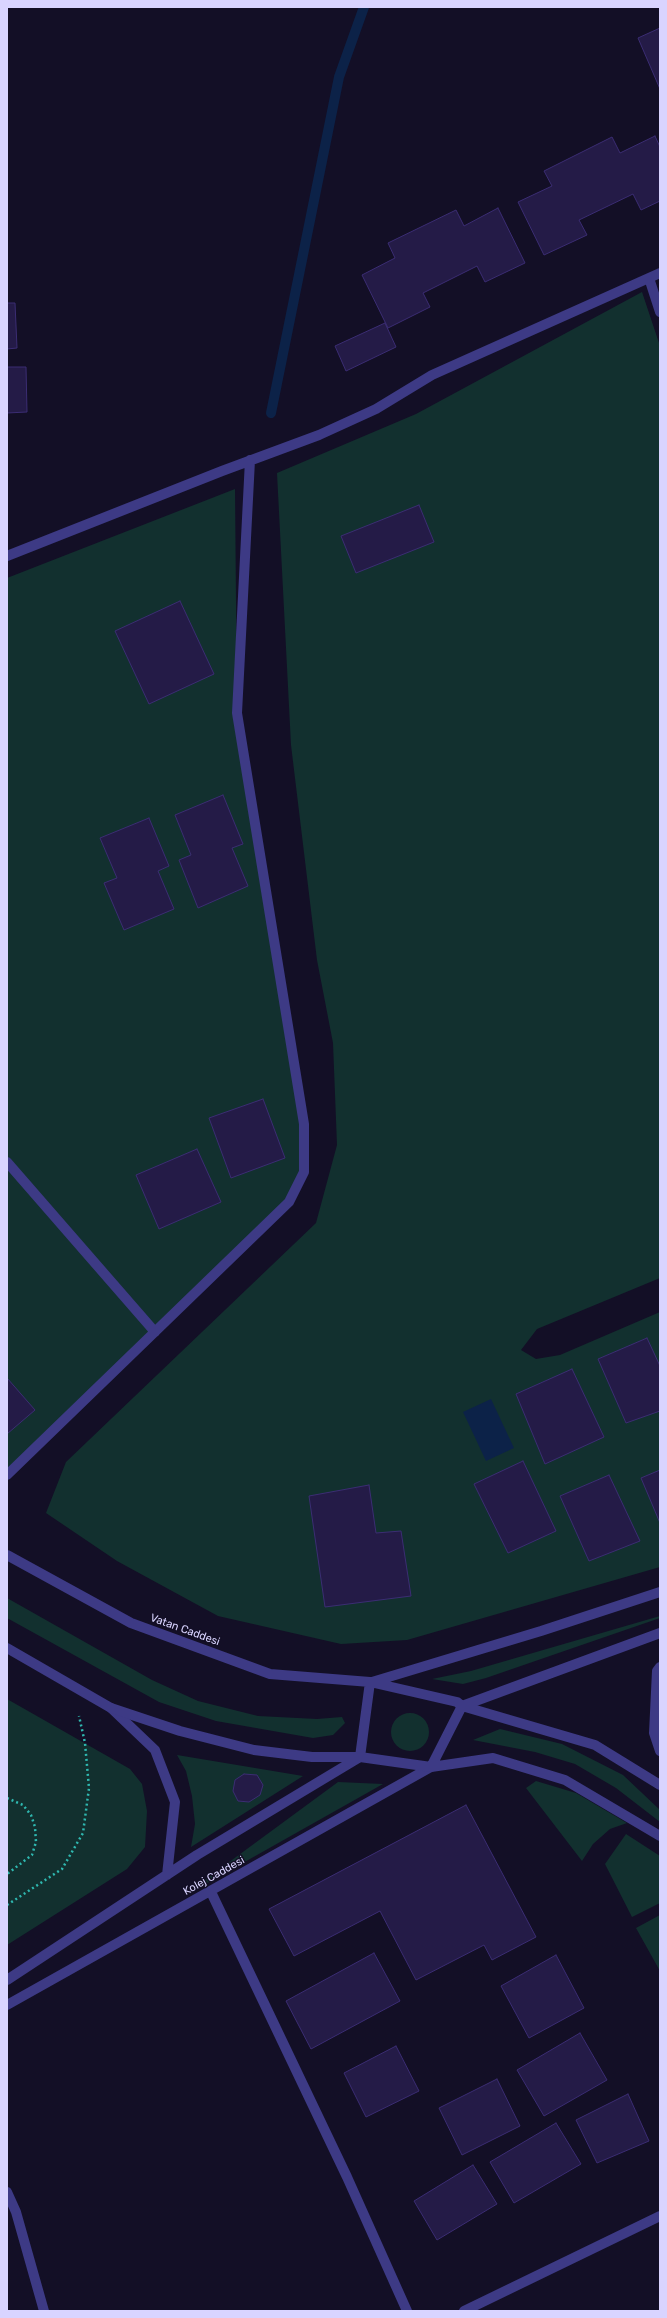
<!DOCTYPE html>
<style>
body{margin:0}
#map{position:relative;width:667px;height:2318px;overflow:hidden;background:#130f26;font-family:Rubik,sans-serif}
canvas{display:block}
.frame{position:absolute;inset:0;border:8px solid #d9d4ff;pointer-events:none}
</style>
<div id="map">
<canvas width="667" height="2318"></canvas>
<div class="frame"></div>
</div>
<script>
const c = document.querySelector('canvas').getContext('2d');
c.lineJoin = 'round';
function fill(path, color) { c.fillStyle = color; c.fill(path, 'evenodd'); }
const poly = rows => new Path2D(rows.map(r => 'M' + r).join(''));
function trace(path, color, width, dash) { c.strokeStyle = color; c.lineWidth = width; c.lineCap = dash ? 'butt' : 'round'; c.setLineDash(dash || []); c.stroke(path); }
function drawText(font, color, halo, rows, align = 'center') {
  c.font = font + ' Rubik,sans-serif'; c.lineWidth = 3; c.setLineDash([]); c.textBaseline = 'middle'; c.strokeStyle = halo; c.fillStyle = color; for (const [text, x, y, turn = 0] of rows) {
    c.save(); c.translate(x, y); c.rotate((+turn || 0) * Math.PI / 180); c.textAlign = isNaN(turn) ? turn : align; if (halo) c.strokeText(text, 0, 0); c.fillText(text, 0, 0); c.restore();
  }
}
const green = poly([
 [642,292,660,346,660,1278,537,1329,521,1350,536,1359,560,1355,660,1312,660,1567,407,1640,341,1644,218,1616,117,1561,46,1513,66,1462,316,1223,337,1145,333,1043,317,960,291,745,277,473,416,414],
 [235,489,237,713,304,1124,304,1172,289,1202,7,1475,7,578],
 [7,1598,152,1680,198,1701,258,1716,317,1719,342,1717,345,1723,333,1735,313,1738,216,1721,159,1702,7,1618],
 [660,1616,660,1618,486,1678,463,1684,432,1679,471,1671],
 [7,1699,130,1769,142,1784,147,1811,145,1847,127,1869,7,1945],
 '391 1732a19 19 0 1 1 38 0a19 19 0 1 1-38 0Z',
 [500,1729,562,1744,623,1775,660,1810,660,1822,616,1788,575,1764,535,1752,473,1740],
 [177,1755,303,1776,191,1847,195,1824,192,1796,186,1771],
 [536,1781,576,1793,627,1823,610,1829,593,1844,582,1861,526,1788],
 [338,1782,383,1784,202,1886,198,1885],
 [626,1834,660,1856,660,1903,632,1917,605,1864],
 [660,1915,660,1971,636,1928]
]);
const water = poly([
 [491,1399,514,1448,486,1461,463,1412]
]);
const stream = poly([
 [271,413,339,77,364,7]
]);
const building = poly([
 [660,28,660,89,638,38,660,28],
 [655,136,660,147,660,201,641,210,633,194,579,220,587,235,544,255,518,202,552,186,544,171,612,137,620,153,655,136],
 [498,208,525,263,485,282,477,266,423,293,430,307,388,328,362,275,395,258,388,243,456,210,464,226,498,208],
 [7,303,15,303,17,348,7,349,7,303],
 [385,323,396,347,346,371,335,346,385,323],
 [7,367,26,367,27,412,7,413,7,367],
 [419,505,434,542,356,573,341,536,419,505],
 [180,601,214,674,149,704,115,631,180,601],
 [223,795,243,844,232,848,248,886,198,908,179,860,191,855,175,815,223,795],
 [149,818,169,866,158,871,174,909,124,930,104,883,117,878,100,838,149,818],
 [263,1099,285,1158,231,1178,209,1118,263,1099],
 [197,1149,221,1202,159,1229,136,1175,197,1149],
 [647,1338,660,1366,660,1411,626,1423,598,1359,647,1338],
 [572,1369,604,1437,545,1464,516,1394,572,1369],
 [7,1378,35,1410,7,1434,7,1378],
 [523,1461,556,1531,508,1553,474,1484,523,1461],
 [660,1470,660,1523,641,1478,660,1470],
 [609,1475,640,1541,589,1561,560,1496,609,1475],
 [369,1485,376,1533,401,1531,411,1596,325,1607,309,1496,369,1485],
 [244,1774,257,1775,263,1785,260,1795,249,1802,238,1801,233,1791,235,1780,244,1774],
 [466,1805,536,1937,492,1960,484,1945,416,1980,380,1911,294,1956,269,1909,466,1805],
 [374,1953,400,2001,311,2049,286,2001,374,1953],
 [556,1955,584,2008,529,2038,501,1986,556,1955],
 [580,2033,607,2080,544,2116,517,2070,580,2033],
 [396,2046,419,2091,366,2117,344,2073,396,2046],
 [497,2079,520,2126,462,2155,439,2108,497,2079],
 [628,2094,649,2141,597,2163,576,2120,628,2094],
 [556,2123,581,2164,514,2203,490,2162,556,2123],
 [473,2165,497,2204,437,2240,414,2201,473,2165]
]);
const path = poly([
 [7,1798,23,1805,31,1815,35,1827,36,1842,32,1855,7,1874],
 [7,1905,62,1869,83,1833,89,1788,85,1743,79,1716]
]);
const minor = poly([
 [649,278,660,312],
 [7,556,222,471,319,435,376,409,432,375,660,273],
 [7,1162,155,1332],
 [7,1475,289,1202,304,1172,304,1124,237,713,250,460],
 [111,1708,155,1750,175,1802,167,1875],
 [211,1892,347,2177,407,2311],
 [7,1980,197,1855,360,1757],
 [7,2005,431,1767],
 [7,2192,16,2212,44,2311],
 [464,2311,660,2216]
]);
const tertiary = poly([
 [7,1555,131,1623,270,1674,370,1682,457,1702,462,1706,595,1745,660,1785],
 [7,1648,111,1708,180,1731,254,1750,312,1757,360,1757,431,1767,493,1758,565,1780,660,1836],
 [660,1667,657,1671,654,1733,660,1751],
 [372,1682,541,1631,660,1592],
 [360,1757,370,1682],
 [431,1767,462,1706,660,1633]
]);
const streetNames = [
 ["Vatan Caddesi",185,1630,20],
 ["Kolej Caddesi",214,1876,-29]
];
fill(green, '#12302f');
fill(water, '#0c2248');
trace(stream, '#0c2248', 10);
fill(building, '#241b47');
trace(building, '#3b2d73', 1);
trace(path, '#2fb8b0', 2.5, [2, 3]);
trace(minor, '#3d3a85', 10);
trace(tertiary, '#3d3a85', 10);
drawText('11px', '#d9d4ff', '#130f26', streetNames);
</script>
